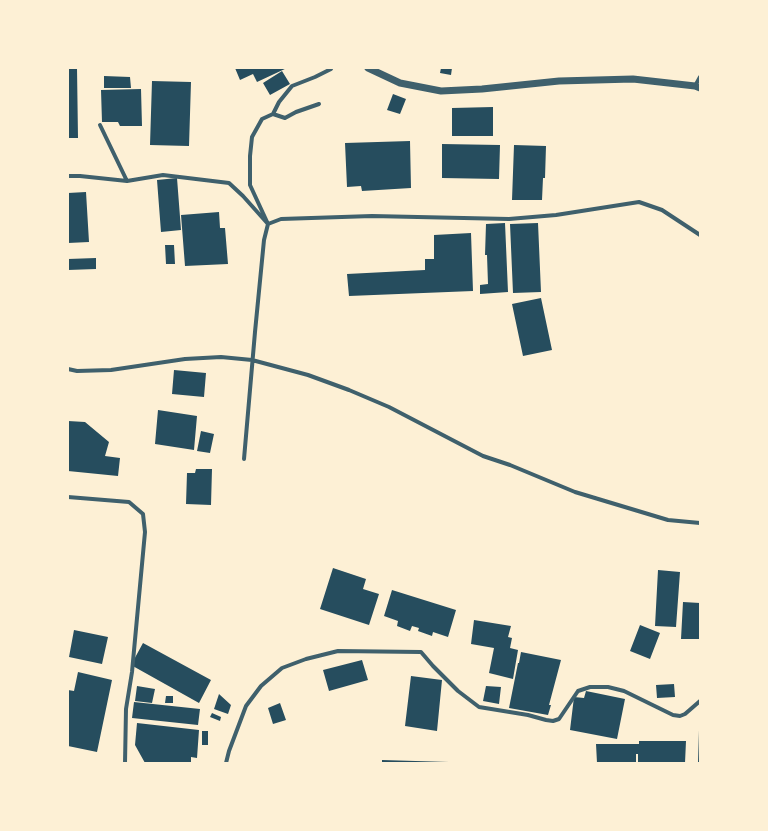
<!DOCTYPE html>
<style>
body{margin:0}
#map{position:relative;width:768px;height:831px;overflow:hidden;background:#fdf0d5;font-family:Merriweather,serif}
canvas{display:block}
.frame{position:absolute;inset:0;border:69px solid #fdf0d5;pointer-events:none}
</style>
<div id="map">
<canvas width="768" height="831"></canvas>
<div class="frame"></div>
</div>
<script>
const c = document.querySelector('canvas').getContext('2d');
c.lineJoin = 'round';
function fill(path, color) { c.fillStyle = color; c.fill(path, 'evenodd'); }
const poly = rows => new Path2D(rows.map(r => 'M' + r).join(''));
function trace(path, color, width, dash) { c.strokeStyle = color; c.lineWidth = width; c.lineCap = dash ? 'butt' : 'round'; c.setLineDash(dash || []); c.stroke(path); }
const building = poly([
 [68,68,77,68,78,138,68,138],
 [235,68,287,68,257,82,253,74,240,80],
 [441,68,452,68,451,75,440,73],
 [282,71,290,84,270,95,263,83],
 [104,76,130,77,131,88,104,88],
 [152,81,191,82,189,146,150,145],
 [141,89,142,126,120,126,118,122,102,122,101,90],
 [393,94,406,99,400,114,387,110],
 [493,107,493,136,452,136,452,108],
 [410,141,411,188,362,191,361,186,347,187,345,143],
 [442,144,500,145,499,179,442,178],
 [514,145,546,146,545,178,543,178,542,200,512,200],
 [177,178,181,230,161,232,157,180],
 [86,192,89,242,68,243,68,193],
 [219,212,220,228,225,228,228,264,185,266,181,215],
 [505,223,508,292,480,294,480,285,488,284,487,255,485,255,486,224],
 [538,223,541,292,513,293,510,224],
 [471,233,473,291,349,296,347,274,425,270,425,259,434,259,434,235],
 [165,245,174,245,175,264,166,264],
 [96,258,96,269,68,270,68,259],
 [541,298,552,350,523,356,512,304],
 [174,370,206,373,204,397,172,394],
 [158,410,197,416,194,450,155,444],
 [68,421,85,422,109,442,105,456,120,458,118,476,68,471],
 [201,431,214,434,210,453,197,451],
 [196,469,212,469,211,505,186,504,187,473,195,473],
 [333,568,366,579,363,589,379,594,369,625,320,609],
 [658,570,680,572,676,627,655,626],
 [392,590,456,610,448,637,433,632,432,636,418,631,419,628,412,626,410,631,397,626,398,621,384,616],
 [683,602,700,603,700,639,681,639],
 [474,620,511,626,508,637,512,638,510,648,518,650,513,679,489,673,494,648,471,644],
 [640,625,660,633,650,659,630,651],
 [74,630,108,637,102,664,69,657],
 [143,643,211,680,199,703,131,665],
 [521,652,561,660,549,705,551,705,548,715,509,708,518,663,519,663],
 [362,660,368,680,329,691,323,670],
 [78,672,112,680,97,752,68,746,68,690,74,691],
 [411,676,442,680,437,731,405,726],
 [674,684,675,697,657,698,656,685],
 [137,686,155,689,152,703,135,701],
 [486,686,501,687,499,704,483,701],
 [586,691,625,699,617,739,570,730,574,697,584,698],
 [219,694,231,705,228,714,214,709],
 [166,696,173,696,173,703,165,703],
 [134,702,200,709,198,725,132,718],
 [280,703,286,720,273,724,268,708],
 [212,713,221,717,220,721,210,717],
 [137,723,199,730,197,758,191,757,191,763,145,763,135,745],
 [699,730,700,730,700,763,698,763],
 [202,731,208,731,208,745,202,745],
 [639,741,686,741,685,763,638,763,638,754,636,754,636,763,597,763,596,744,639,744],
 [382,760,449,762,449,763,382,763]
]);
const minor = poly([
 [695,86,700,77],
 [273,114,285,118,296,112,319,104],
 [100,125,127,181],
 [68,176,80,176,127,181,163,175,229,183,243,196,268,224,281,219,372,216,509,219,556,215,639,202,662,210,700,235],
 [68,369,77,371,111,370,185,359,221,357,252,360,308,375,349,390,389,407,483,456,510,465,575,492,668,520,700,523],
 [244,459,255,332,264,240,268,224,250,185,250,156,252,137,262,119,273,114,279,102,292,86,315,77,331,69,331,68],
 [68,497,129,502,143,514,145,532,132,672,126,709,125,763],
 [226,763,229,751,246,706,261,686,282,668,306,659,338,651,421,652,433,666,458,691,479,707,528,715,546,720,553,721,559,719,578,691,590,687,608,687,624,691,673,715,680,716,685,714,700,701]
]);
const tertiary = poly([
 [368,68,400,83,441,91,482,89,559,81,633,79,695,86,700,88]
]);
fill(building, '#264d5e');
trace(minor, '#3f606c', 4);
trace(tertiary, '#3f606c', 7);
</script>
